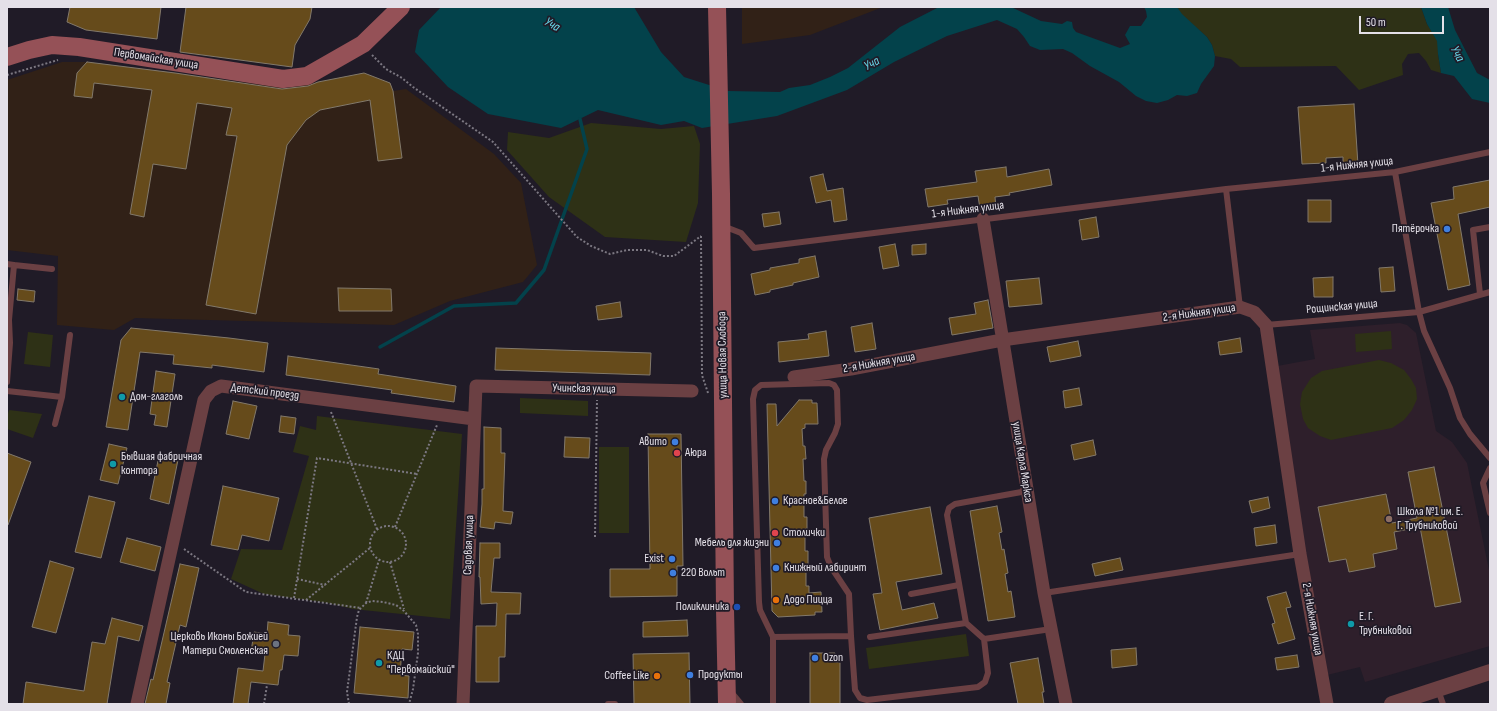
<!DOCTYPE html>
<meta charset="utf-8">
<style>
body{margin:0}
#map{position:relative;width:1497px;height:711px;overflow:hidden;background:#201b27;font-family:"Sofia Sans Condensed",sans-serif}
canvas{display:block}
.frame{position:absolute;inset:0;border:8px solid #e4e0e8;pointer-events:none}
.scale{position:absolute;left:1359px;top:16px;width:85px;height:18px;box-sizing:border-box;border:2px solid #e4e0e8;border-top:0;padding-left:5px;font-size:12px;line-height:14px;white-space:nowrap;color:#e4e0e8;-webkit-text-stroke:3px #201b27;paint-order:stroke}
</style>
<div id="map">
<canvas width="1497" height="711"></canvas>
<div class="frame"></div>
<div class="scale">50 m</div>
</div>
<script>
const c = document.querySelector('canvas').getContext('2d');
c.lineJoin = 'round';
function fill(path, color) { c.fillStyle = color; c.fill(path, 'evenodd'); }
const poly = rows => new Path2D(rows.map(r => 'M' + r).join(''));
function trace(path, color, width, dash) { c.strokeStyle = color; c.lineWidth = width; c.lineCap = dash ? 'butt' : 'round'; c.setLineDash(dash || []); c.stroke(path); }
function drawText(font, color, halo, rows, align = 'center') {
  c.font = font + ' "Sofia Sans Condensed",sans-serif'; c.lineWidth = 3.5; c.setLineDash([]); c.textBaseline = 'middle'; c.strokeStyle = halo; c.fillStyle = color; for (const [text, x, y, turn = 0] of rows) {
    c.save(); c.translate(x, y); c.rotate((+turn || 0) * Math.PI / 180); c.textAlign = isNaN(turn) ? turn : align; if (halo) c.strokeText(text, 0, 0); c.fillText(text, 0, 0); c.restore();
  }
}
const industrial = poly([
 [742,7,883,7,810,35,742,44],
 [62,62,87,62,287,88,364,73,390,83,393,91,406,89,494,154,521,183,537,265,523,282,450,301,394,325,135,318,114,330,57,325,58,256,7,250,7,80]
]);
const education = poly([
 [1400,323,1407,325,1416,333,1436,431,1452,442,1467,463,1490,575,1490,646,1365,682,1360,667,1327,675,1272,367,1315,359,1310,330]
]);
const green = poly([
 [1177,7,1421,7,1427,24,1438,41,1438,54,1441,73,1431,70,1426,61,1419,53,1408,54,1402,64,1403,75,1359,90,1336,66,1240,67,1231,59,1215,56,1212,45,1207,37,1181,14],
 [591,123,661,129,694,126,700,144,698,203,686,242,605,237,549,197,507,150,508,132,549,138],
 [1391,331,1392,349,1356,352,1355,334],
 [28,332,53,335,50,367,24,364],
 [1379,360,1391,363,1404,370,1411,379,1416,388,1417,399,1412,410,1404,420,1392,428,1331,440,1320,436,1308,428,1303,419,1300,404,1302,392,1311,378,1322,371],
 [520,398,588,401,588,416,520,413],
 [9,410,42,414,33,438,7,429,7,417],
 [317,416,462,434,450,619,353,609,328,603,264,594,231,579,241,549,282,550,309,456,293,452,300,426,316,430],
 [599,447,629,447,629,533,599,533],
 [966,634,969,656,869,669,866,648]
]);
const water = poly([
 [441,7,634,7,661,52,684,77,728,91,780,92,789,88,810,85,830,77,848,68,900,27,939,7,1011,7,1041,21,1062,24,1067,21,1072,22,1073,28,1076,32,1120,48,1130,44,1125,35,1130,26,1141,26,1147,17,1146,11,1144,7,1177,7,1182,14,1207,37,1212,45,1215,56,1214,66,1201,84,1197,93,1187,96,1177,95,1168,100,1157,103,1146,101,1136,96,1119,82,1090,66,1072,53,1063,49,1040,50,1030,46,1024,37,1017,29,997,20,947,36,894,62,847,90,777,116,702,128,684,121,661,125,598,110,561,128,488,114,448,87,415,52,419,30],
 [1421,7,1448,7,1455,30,1477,73,1490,80,1490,103,1472,99,1454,76,1441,73,1438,54,1437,41,1427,24]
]);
const stream = poly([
 [380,347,454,306,516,303,544,270,587,149,580,119]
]);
const building = poly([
 [70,7,161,7,157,39,86,30,67,22,70,7],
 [186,7,312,7,310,19,295,45,292,67,180,52,186,7],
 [87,62,175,73,282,89,308,86,318,82,364,73,390,83,393,91,402,158,378,161,370,100,320,110,306,120,287,145,256,314,206,305,237,136,226,135,232,108,197,103,186,169,153,164,144,217,130,214,152,90,94,83,92,98,74,96,77,73,87,62],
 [1354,104,1358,165,1343,166,1343,157,1326,158,1326,163,1302,164,1298,107,1354,104],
 [1006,167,1007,177,1049,169,1052,185,1009,193,1010,195,995,197,996,208,980,209,978,196,947,200,948,204,928,207,925,189,977,182,975,171,1006,167],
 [823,174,827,191,843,188,847,220,834,222,831,200,816,203,810,177,823,174],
 [1490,180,1490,207,1458,214,1470,285,1448,290,1431,203,1454,199,1453,187,1490,180],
 [1308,200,1331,200,1331,222,1308,222,1308,200],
 [779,212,781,224,764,227,762,214,779,212],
 [1096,217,1099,237,1082,240,1079,220,1096,217],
 [895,244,899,266,883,269,879,247,895,244],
 [926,244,926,254,912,255,912,245,926,244],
 [815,256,819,277,793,283,793,285,770,290,770,292,755,295,751,274,770,270,770,268,799,263,799,259,815,256],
 [1393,267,1395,291,1381,292,1379,268,1393,267],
 [1333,277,1333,297,1314,297,1313,278,1333,277],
 [1039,278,1042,304,1009,307,1006,281,1039,278],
 [338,288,391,289,392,311,339,311,338,288],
 [18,289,35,291,34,302,17,300,18,289],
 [988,300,993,328,952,335,949,318,976,314,974,303,988,300],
 [620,302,622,317,598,320,596,306,620,302],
 [872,323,876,349,855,352,851,327,872,323],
 [131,328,229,338,268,343,264,372,212,365,212,368,173,364,174,355,140,352,128,430,106,427,121,340,131,328],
 [826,331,829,356,779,362,778,342,809,339,808,334,826,331],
 [1240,338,1242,352,1220,355,1218,342,1240,338],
 [1078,341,1081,356,1050,362,1047,347,1078,341],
 [496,348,651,353,650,375,495,370,496,348],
 [288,356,379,369,378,374,456,386,454,402,391,393,392,390,286,375,288,356],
 [156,371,175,374,167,427,154,425,156,415,150,414,156,371],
 [1079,388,1082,405,1065,408,1063,391,1079,388],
 [799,400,812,400,812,403,817,403,818,424,805,424,805,428,802,429,803,446,805,446,806,459,803,459,804,481,806,481,806,494,804,494,804,517,807,517,807,529,805,529,805,551,808,551,808,564,806,564,806,586,809,586,809,593,821,592,822,612,815,612,815,615,778,617,772,611,767,404,776,404,777,426,799,400],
 [233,401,257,406,249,439,226,434,233,401],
 [281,416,296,418,294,434,279,432,281,416],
 [484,427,501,428,501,453,505,453,503,511,513,512,511,524,495,522,494,529,480,527,482,504,482,489,484,489,484,427],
 [648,434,681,434,683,566,677,566,677,596,610,597,610,569,650,569,648,434],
 [565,437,590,438,589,458,564,457,565,437],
 [1093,440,1096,455,1074,460,1071,445,1093,440],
 [109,444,127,448,118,484,100,480,109,444],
 [7,453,31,462,8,525,7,525,7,453],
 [159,456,178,460,169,504,150,499,159,456],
 [1434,467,1461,602,1435,607,1420,527,1394,532,1397,549,1373,554,1375,567,1349,572,1346,559,1329,562,1318,507,1386,494,1392,523,1417,518,1408,472,1434,467],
 [223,486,279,498,269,541,242,535,238,550,211,545,223,486],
 [89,496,115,502,101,558,75,552,89,496],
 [1268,497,1270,508,1252,513,1249,501,1268,497],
 [997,506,1002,532,999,533,1002,550,1004,549,1008,573,1005,574,1008,592,1011,591,1015,617,988,621,970,511,997,506],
 [930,507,942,574,896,582,902,610,934,603,938,618,880,630,873,594,882,593,869,518,930,507],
 [1275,525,1277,543,1256,546,1254,528,1275,525],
 [127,538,161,547,155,571,120,562,127,538],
 [480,543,500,543,500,558,494,558,491,592,521,593,520,614,506,614,505,657,499,657,499,682,476,682,476,626,496,626,497,603,481,604,480,577,479,577,480,543],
 [1120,558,1123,570,1095,576,1092,564,1120,558],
 [50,561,74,568,56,633,32,627,50,561],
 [180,564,199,568,186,627,180,625,167,682,170,683,166,704,145,704,151,679,153,680,180,564],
 [1286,592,1291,607,1286,608,1295,639,1278,644,1272,624,1275,623,1267,597,1286,592],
 [112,618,143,626,139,641,118,636,107,704,23,704,26,682,84,691,92,642,105,644,112,618],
 [687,620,688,636,643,637,643,622,687,620],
 [268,622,289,625,288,635,300,636,298,656,284,655,282,670,280,670,278,685,251,682,248,704,233,704,238,668,263,671,265,654,251,652,254,632,267,634,268,622],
 [360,627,414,632,412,650,402,649,400,675,409,676,408,698,354,693,360,627],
 [1136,648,1137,665,1112,668,1111,650,1136,648],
 [689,653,690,704,634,704,633,654,689,653],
 [810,653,835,653,835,662,840,662,840,704,810,704,810,653],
 [1297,655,1299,667,1277,670,1275,658,1297,655],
 [1038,658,1044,692,1042,692,1044,704,1018,704,1010,663,1038,658]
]);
const path = poly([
 [372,55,386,69,402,78,413,87,493,142,577,237,591,246,610,254,627,250,647,250,663,256,674,256,701,236],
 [7,75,58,60],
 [701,236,702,375,708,393],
 [331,412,377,529],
 '370 544a18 18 0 1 1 36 0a18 18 0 1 1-36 0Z',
 [395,527,437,425],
 [595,537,597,400],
 [184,549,246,592,361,608],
 [390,562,404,609],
 [297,579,325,585],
 [294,598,317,458,417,474],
 [306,600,370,548],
 [366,603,379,560],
 [264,704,267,685],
 [349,704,347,692,357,617,359,610,366,603,372,601,383,602,396,605,404,611,416,625,418,634,418,653,413,689,409,704]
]);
const service = poly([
 [1395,172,1419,312,1424,331,1450,388,1460,418,1470,434,1490,458],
 [1226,189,1395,172,1490,152],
 [723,226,741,233,754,248,1226,189,1240,307],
 [7,264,14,265,9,320,10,343,7,382],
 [14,265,52,269],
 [1480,294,1473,230,1490,227],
 [1266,325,1419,312,1490,292],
 [7,391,62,397,70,335],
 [55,424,62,397],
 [1490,468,1483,483,1490,513],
 [1044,593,1300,554],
 [911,594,959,585],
 [773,637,760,610,759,602,753,399,755,390,761,385,829,383,834,385,837,390,838,424,835,433,826,450,824,459,827,557,831,567,849,594,851,636],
 [870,637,966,623],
 [984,639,966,623,947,515,949,508,955,504,1027,491],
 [1438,690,1443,704],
 [731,692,741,704],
 [608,704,615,704],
 [773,704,773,637,851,636,855,690,860,698,867,700,978,687,985,682,988,673,984,639,1051,629]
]);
const minor = poly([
 [983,219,1044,593,1066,704],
 [794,377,851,369,1002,340,1240,307,1254,312,1266,325,1300,554,1327,704],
 [137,704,193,450,204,400,211,391,221,386,474,419],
 [463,704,476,386,692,391]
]);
const tertiary = poly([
 [1392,704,1490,672]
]);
const secondary = poly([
 [717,7,721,194,725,609,727,704],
 [7,57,29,50,52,45,79,47,283,79,307,76,363,44,401,7]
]);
const markers = [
 [1447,229,4,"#3f7fe0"],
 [122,397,4,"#0f9aa8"],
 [675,442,4,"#3f7fe0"],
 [677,453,4,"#e0444e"],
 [113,464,4,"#0f9aa8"],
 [775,501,4,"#3f7fe0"],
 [1389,519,4,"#8d6e63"],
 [775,533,4,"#e0444e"],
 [777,543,4,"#3f7fe0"],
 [672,559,4,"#3f7fe0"],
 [776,568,4,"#3f7fe0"],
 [673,573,4,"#3f7fe0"],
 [776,600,4,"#e8710a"],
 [737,607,4,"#1a4fb4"],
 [1351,624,4,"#0f9aa8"],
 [276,644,4,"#6b7280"],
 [815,658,4,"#3f7fe0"],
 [379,663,4,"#0f9aa8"],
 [690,675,4,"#3f7fe0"],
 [657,676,4,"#e8710a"]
];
const streetNames = [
 ["Первомайская улица",156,59,9],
 ["1-я Нижняя улица",1357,165,-6],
 ["1-я Нижняя улица",968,210,-7],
 ["Рощинская улица",1342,307,-5],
 ["2-я Нижняя улица",1199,313,-8],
 ["улица Новая Слобода",723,355,-91],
 ["2-я Нижняя улица",879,363,-10],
 ["Учинская улица",584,389,1],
 ["Детский проезд",265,392,7],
 ["улица Карла Маркса",1022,462,81],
 ["Садовая улица",469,545,-88],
 ["2-я Нижняя улица",1312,619,80]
];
const poiNames = [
 ["Пятёрочка",1439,229,"right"],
 ["Дом-глаголь",130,397],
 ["Авито",667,442,"right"],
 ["Аюра",685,453],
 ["Бывшая фабричная",121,457],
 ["контора",121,471],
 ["Красное&Белое",783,501],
 ["Школа №1 им. Е.",1397,512],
 ["Г. Трубниковой",1397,526],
 ["Столички",783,533],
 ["Мебель для жизни",769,543,"right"],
 ["Exist",664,559,"right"],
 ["Книжный лабиринт",784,568],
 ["220 Вольт",681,573],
 ["Додо Пицца",784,600],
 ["Поликлиника",729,607,"right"],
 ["Е. Г.",1359,617],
 ["Трубниковой",1359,631],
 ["Церковь Иконы Божией",268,637,"right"],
 ["Матери Смоленская",268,651,"right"],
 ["КДЦ",387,656],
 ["\"Первомайский\"",387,670],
 ["Ozon",823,658],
 ["Продукты",698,675],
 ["Coffee Like",649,676,"right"]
];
const waterNames = [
 ["Уча",552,25,30],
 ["Уча",1457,54,62],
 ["Уча",872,64,-29]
];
fill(industrial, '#312117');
fill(education, '#2e1f2b');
fill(green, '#2e3116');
fill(water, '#03424b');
trace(stream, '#03424b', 3.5);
fill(building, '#664b1b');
trace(building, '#82796b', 1);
trace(path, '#7c7882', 2, [2, 2]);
trace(service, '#6b4043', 6);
trace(minor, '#6b4043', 13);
trace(tertiary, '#6b4043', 16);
trace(secondary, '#955157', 18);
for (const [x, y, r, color] of markers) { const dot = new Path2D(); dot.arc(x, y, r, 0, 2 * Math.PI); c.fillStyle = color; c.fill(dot); trace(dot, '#201b27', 1.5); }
drawText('12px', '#e4e0e8', '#201b27', streetNames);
drawText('12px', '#e4e0e8', '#201b27', poiNames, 'left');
drawText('italic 13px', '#68d6e8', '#201b27', waterNames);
</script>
